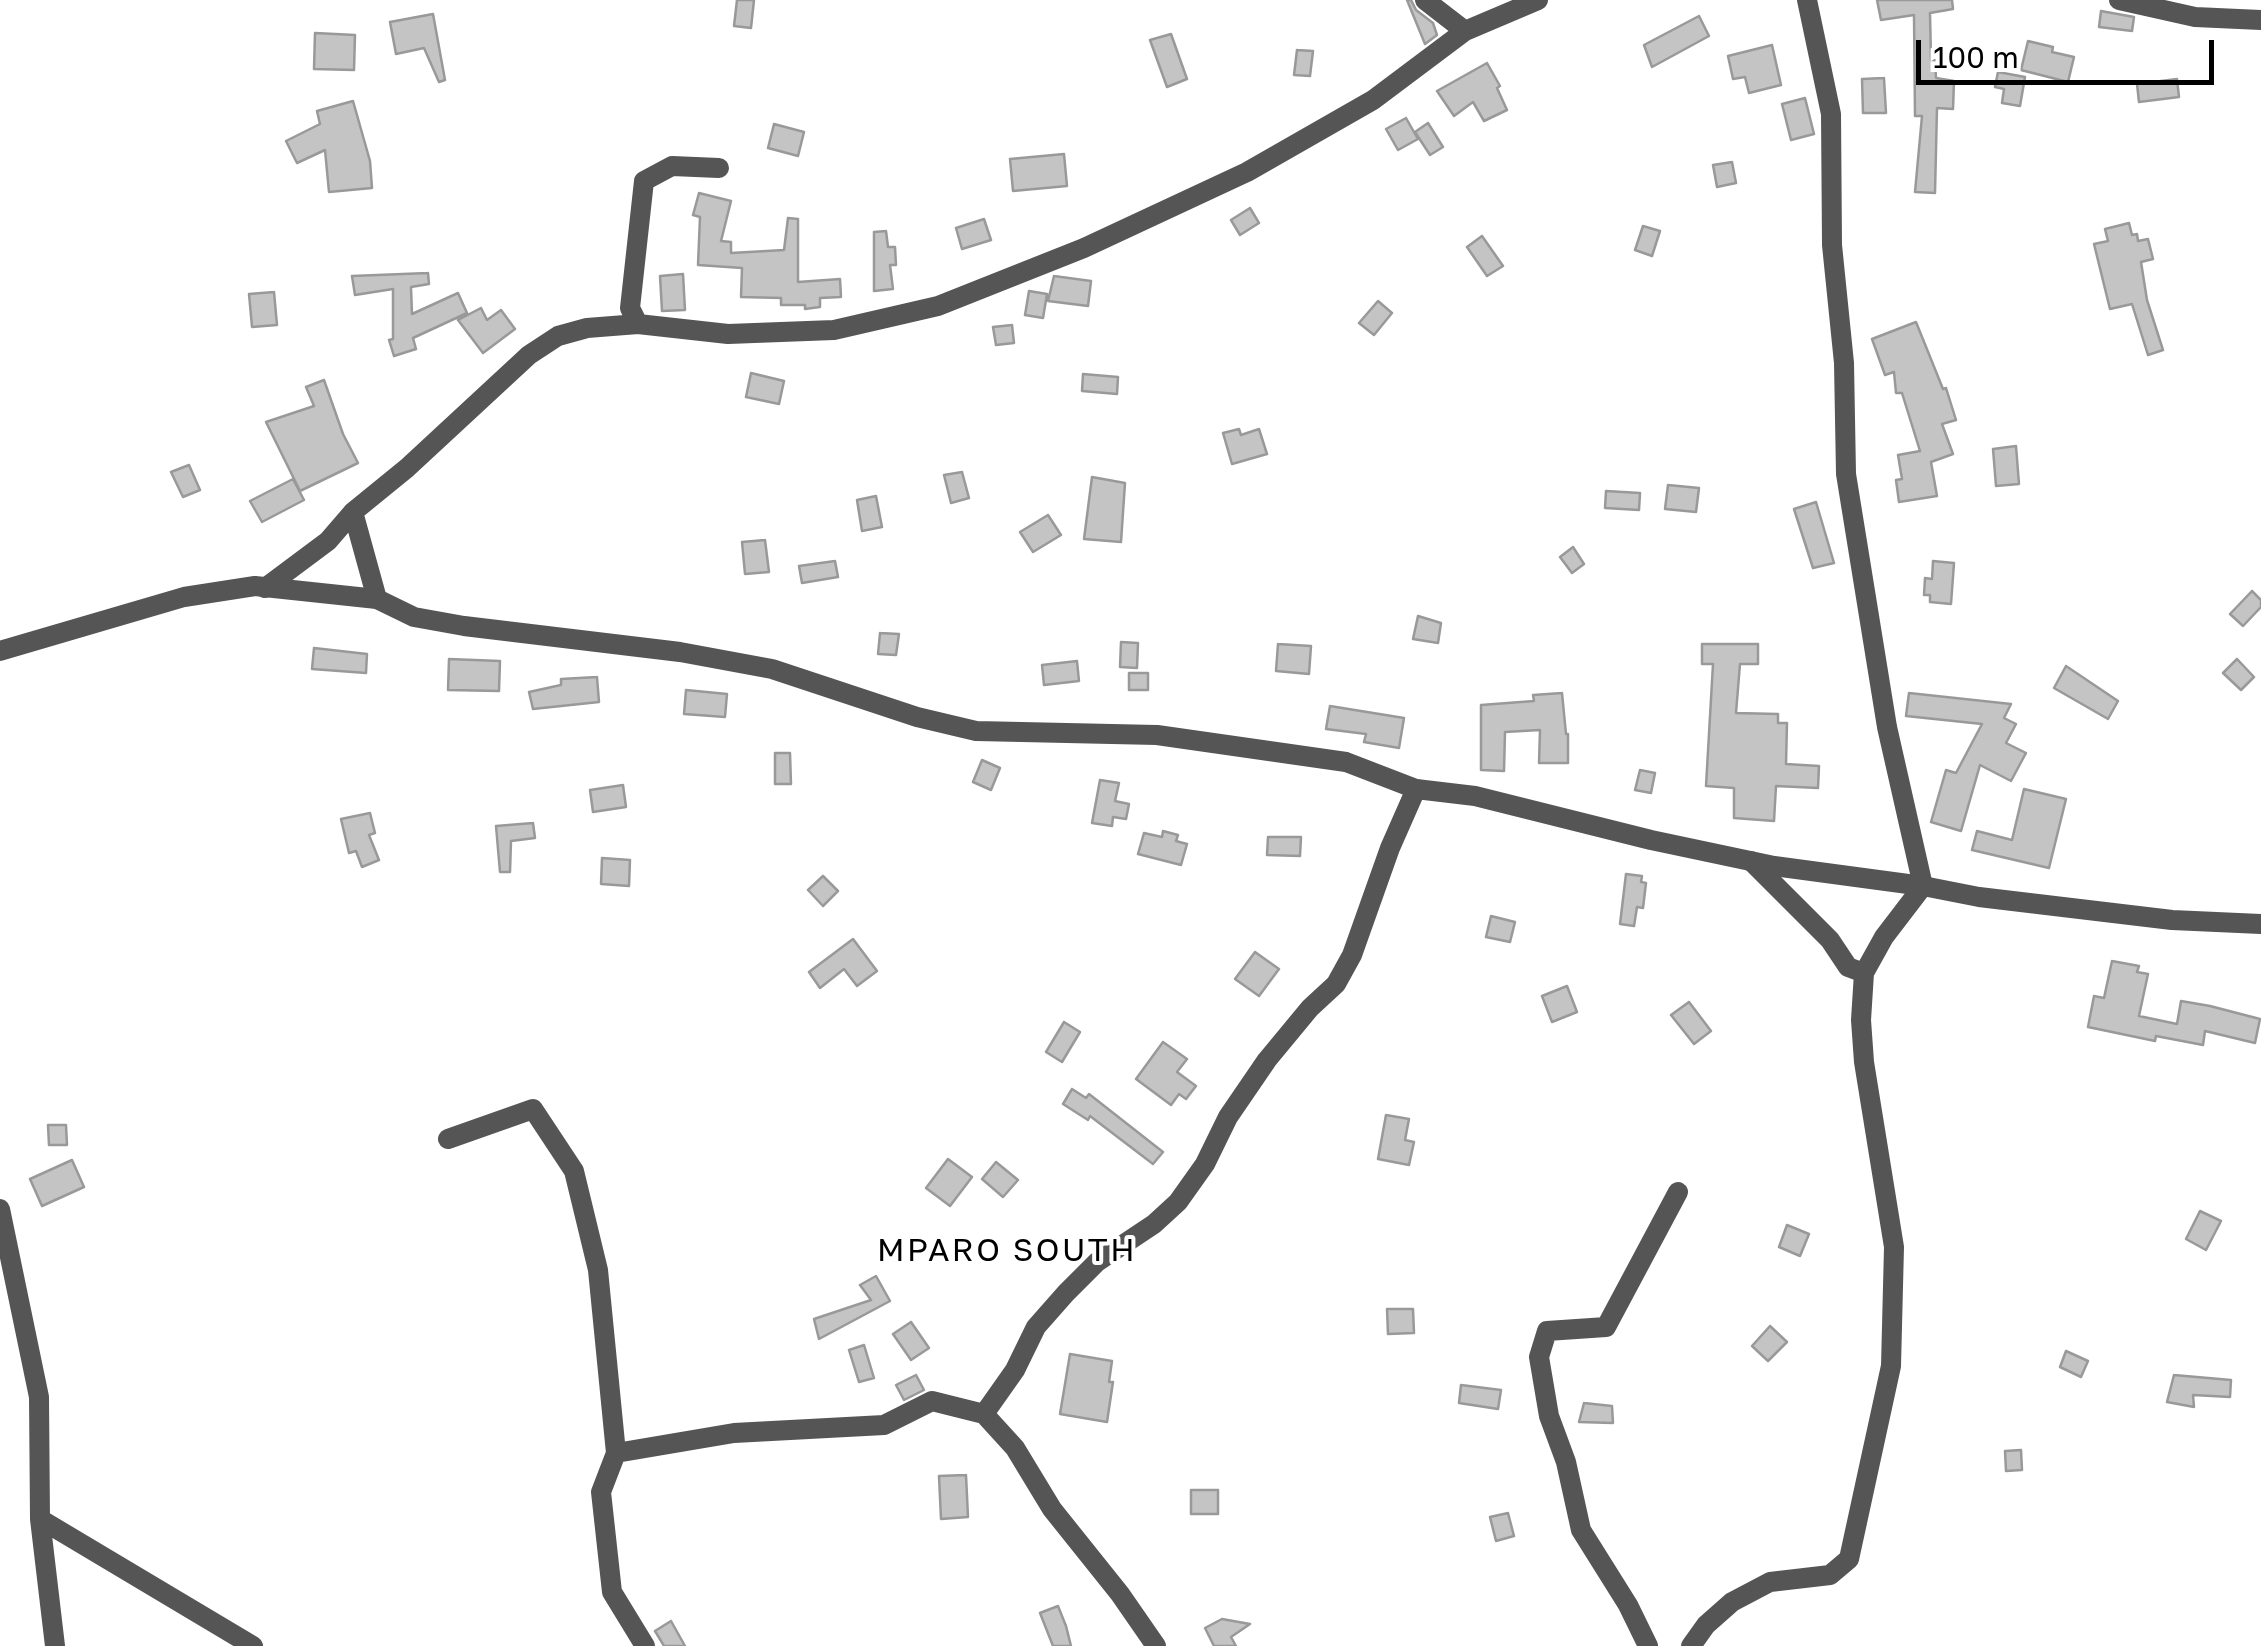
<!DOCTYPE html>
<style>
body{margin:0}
#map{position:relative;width:2261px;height:1646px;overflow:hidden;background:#fff;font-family:"Golos Text",sans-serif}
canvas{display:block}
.scale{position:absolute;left:1916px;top:40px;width:298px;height:45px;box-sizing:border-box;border:5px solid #000;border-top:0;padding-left:12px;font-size:30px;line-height:35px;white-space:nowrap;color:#000;-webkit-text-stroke:8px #fff;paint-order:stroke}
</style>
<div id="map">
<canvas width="2261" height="1646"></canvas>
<div class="scale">100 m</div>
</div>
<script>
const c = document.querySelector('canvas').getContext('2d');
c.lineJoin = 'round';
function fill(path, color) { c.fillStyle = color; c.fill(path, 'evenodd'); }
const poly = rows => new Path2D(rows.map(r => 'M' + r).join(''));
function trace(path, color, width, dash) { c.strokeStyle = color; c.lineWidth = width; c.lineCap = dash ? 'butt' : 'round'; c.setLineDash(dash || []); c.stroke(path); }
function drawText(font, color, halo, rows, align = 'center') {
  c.font = font + ' "Golos Text",sans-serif'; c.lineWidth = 8; c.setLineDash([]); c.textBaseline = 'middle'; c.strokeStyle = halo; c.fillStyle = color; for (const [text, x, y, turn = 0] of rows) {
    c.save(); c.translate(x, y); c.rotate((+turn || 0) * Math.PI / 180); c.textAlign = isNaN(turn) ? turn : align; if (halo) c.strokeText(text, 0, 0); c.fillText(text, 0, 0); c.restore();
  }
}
const building = poly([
 [737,0,754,0,751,28,734,26,737,0],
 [1407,0,1411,0,1416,10,1433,23,1437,35,1425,44,1407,0],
 [1877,0,1952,0,1953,9,1930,13,1931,60,1935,60,1936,78,1954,81,1953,109,1937,108,1935,193,1915,192,1922,116,1915,116,1914,15,1881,20,1877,0],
 [2101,11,2134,17,2132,31,2099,27,2101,11],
 [433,14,445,80,439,82,424,48,396,54,390,22,433,14],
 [1699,16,1709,36,1652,67,1644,45,1699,16],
 [315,33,355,35,354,70,314,69,315,33],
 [1171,34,1187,79,1167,87,1150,40,1171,34],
 [2028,41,2053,47,2052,52,2074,57,2068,82,2021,70,2028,41],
 [1772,45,1781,85,1749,93,1745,77,1733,79,1728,56,1772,45],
 [1297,50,1313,51,1310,76,1294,75,1297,50],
 [1487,63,1500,86,1497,88,1507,110,1484,121,1473,102,1454,116,1437,91,1487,63],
 [1998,72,2025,77,2020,106,2002,103,2004,89,1995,87,1998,72],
 [1884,78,1886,113,1863,113,1862,79,1884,78],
 [2177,79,2179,97,2139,102,2137,84,2177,79],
 [1805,98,1814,134,1791,140,1782,104,1805,98],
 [353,101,370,161,372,188,329,192,325,150,297,163,286,141,320,124,317,111,353,101],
 [1406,118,1418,139,1398,150,1386,129,1406,118],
 [1428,123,1443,147,1430,155,1415,132,1428,123],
 [774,124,804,132,798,156,768,148,774,124],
 [1064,154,1067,186,1013,191,1010,159,1064,154],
 [1732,162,1736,183,1717,187,1713,165,1732,162],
 [699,193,731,201,721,241,731,242,731,253,784,250,788,218,798,219,798,282,840,279,841,297,820,298,820,307,805,309,805,305,781,305,781,298,741,297,742,268,698,265,700,217,693,215,699,193],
 [1250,208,1259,223,1240,235,1231,220,1250,208],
 [984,219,991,240,962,249,956,228,984,219],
 [2129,223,2132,235,2137,234,2138,241,2148,239,2153,259,2141,262,2147,300,2163,350,2148,355,2132,304,2110,309,2094,244,2108,241,2105,229,2129,223],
 [1643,226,1660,231,1652,256,1635,250,1643,226],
 [886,231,888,247,895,247,896,265,890,265,893,289,874,291,874,232,886,231],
 [1482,236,1503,266,1487,276,1467,247,1482,236],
 [428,273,429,284,411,287,412,314,458,293,467,313,413,338,416,349,394,356,389,340,393,339,393,289,355,295,352,276,428,273],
 [683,274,685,310,662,311,660,276,683,274],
 [1054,276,1091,281,1088,306,1048,301,1054,276],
 [1029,291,1047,294,1043,318,1025,315,1029,291],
 [274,292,277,325,252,327,249,294,274,292],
 [1378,301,1392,313,1374,335,1359,323,1378,301],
 [481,308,487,320,501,310,515,329,483,353,458,320,481,308],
 [1916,322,1943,389,1946,388,1956,420,1942,424,1953,454,1931,462,1937,496,1899,502,1896,480,1902,479,1898,455,1920,451,1902,393,1896,393,1894,372,1885,375,1872,339,1916,322],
 [1012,325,1014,343,996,345,993,327,1012,325],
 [751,373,784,381,779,404,746,397,751,373],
 [1083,374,1118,377,1117,394,1082,391,1083,374],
 [324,380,343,434,358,463,300,491,266,422,314,406,306,387,324,380],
 [1239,429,1241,435,1259,429,1267,454,1232,464,1223,433,1239,429],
 [2016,446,2019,484,1996,486,1993,449,2016,446],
 [189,465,200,490,183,497,171,472,189,465],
 [962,472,969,498,951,503,944,475,962,472],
 [1092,477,1125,483,1121,542,1084,539,1092,477],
 [293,479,304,500,262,522,250,501,293,479],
 [1668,485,1699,488,1696,512,1665,509,1668,485],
 [1606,491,1640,493,1639,510,1605,508,1606,491],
 [876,496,882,527,862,531,857,500,876,496],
 [1816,502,1834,563,1813,568,1794,509,1816,502],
 [1048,515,1061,535,1033,552,1020,532,1048,515],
 [765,540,769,572,745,574,742,542,765,540],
 [1573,547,1584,564,1572,573,1560,557,1573,547],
 [835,561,838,577,802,583,799,566,835,561],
 [1933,561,1954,563,1951,604,1930,602,1930,595,1924,595,1925,578,1932,579,1933,561],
 [2252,591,2261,600,2261,607,2243,626,2230,614,2252,591],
 [1418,616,1441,623,1438,643,1413,639,1418,616],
 [880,633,899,634,896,655,878,654,880,633],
 [1121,642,1138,643,1137,668,1120,667,1121,642],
 [1278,644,1311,646,1309,674,1276,671,1278,644],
 [1702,644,1758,644,1758,664,1740,664,1736,713,1778,714,1778,723,1787,723,1786,764,1819,766,1818,788,1776,786,1774,821,1734,818,1734,788,1706,786,1713,664,1702,664,1702,644],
 [314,648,367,654,366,673,312,669,314,648],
 [449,659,500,661,499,691,448,690,449,659],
 [2237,659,2254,677,2241,690,2223,673,2237,659],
 [1077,661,1079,681,1044,685,1042,665,1077,661],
 [2066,666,2118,701,2108,719,2054,688,2066,666],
 [1129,673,1148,673,1148,690,1129,690,1129,673],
 [597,677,599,702,533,709,529,692,561,685,561,679,597,677],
 [686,690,727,694,725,717,684,714,686,690],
 [1562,693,1566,734,1568,734,1568,763,1539,763,1540,730,1505,732,1504,771,1481,770,1481,705,1534,701,1533,695,1562,693],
 [1909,693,2011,704,2004,718,2016,724,2006,743,2026,753,2011,781,1980,765,1961,831,1931,822,1946,770,1956,773,1982,724,1906,716,1909,693],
 [1330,706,1404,718,1399,748,1364,742,1366,734,1326,729,1330,706],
 [775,753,790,753,791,784,775,784,775,753],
 [982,760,1000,768,991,790,973,782,982,760],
 [1640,770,1655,773,1651,793,1635,790,1640,770],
 [1100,780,1119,783,1115,801,1129,804,1126,819,1113,817,1112,826,1092,823,1100,780],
 [623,785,626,807,593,812,590,790,623,785],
 [2024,789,2066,799,2049,868,1972,850,1977,831,2012,840,2024,789],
 [370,813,375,833,369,835,379,860,362,867,356,851,349,853,341,819,370,813],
 [533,823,535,838,511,841,510,872,500,872,496,826,533,823],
 [1163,831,1178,835,1176,841,1187,844,1181,865,1138,854,1144,833,1162,837,1163,831],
 [1268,837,1301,837,1300,856,1267,855,1268,837],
 [602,858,630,860,629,886,601,884,602,858],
 [1626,874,1642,876,1641,882,1646,883,1643,908,1637,907,1634,926,1620,924,1626,874],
 [823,876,838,891,823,906,808,890,823,876],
 [1491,916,1515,922,1510,942,1486,937,1491,916],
 [853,939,877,971,857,986,844,969,820,988,809,972,853,939],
 [1255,952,1279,969,1259,996,1235,979,1255,952],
 [2112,961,2139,966,2137,972,2148,974,2139,1016,2177,1024,2181,1001,2210,1006,2260,1019,2255,1043,2205,1031,2203,1045,2156,1036,2155,1041,2088,1027,2094,996,2104,998,2112,961],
 [1567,986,1577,1012,1552,1022,1542,996,1567,986],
 [1689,1002,1711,1031,1694,1044,1671,1015,1689,1002],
 [1064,1022,1080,1032,1062,1062,1046,1052,1064,1022],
 [1163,1042,1187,1059,1177,1072,1196,1086,1186,1099,1179,1094,1171,1105,1136,1079,1163,1042],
 [1072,1089,1086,1098,1089,1094,1163,1152,1153,1164,1090,1116,1088,1120,1063,1104,1072,1089],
 [1386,1115,1409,1119,1405,1140,1414,1142,1409,1165,1378,1159,1386,1115],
 [48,1125,66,1125,67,1145,49,1145,48,1125],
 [948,1159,972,1177,950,1206,926,1188,948,1159],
 [72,1160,84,1187,42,1206,30,1179,72,1160],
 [996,1162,1018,1180,1003,1197,982,1179,996,1162],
 [2200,1211,2221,1221,2206,1250,2186,1239,2200,1211],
 [1787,1225,1809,1234,1800,1256,1779,1247,1787,1225],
 [876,1276,890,1301,819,1339,814,1319,871,1300,860,1285,876,1276],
 [1387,1309,1413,1309,1414,1333,1388,1334,1387,1309],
 [911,1322,929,1348,911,1360,893,1334,911,1322],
 [1770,1326,1787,1342,1768,1361,1752,1346,1770,1326],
 [864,1345,874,1378,859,1382,849,1350,864,1345],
 [2066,1351,2088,1361,2081,1377,2060,1367,2066,1351],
 [1070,1354,1112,1361,1109,1382,1113,1382,1107,1422,1060,1414,1070,1354],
 [916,1375,924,1390,904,1400,896,1385,916,1375],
 [2174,1375,2231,1380,2230,1397,2193,1395,2194,1407,2167,1402,2174,1375],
 [1461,1385,1501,1390,1498,1409,1459,1403,1461,1385],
 [1584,1403,1612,1406,1613,1423,1579,1422,1584,1403],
 [2021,1450,2022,1470,2006,1471,2005,1451,2021,1450],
 [966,1475,968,1517,941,1519,939,1476,966,1475],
 [1191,1490,1218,1490,1218,1514,1191,1514,1191,1490],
 [1508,1513,1514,1536,1496,1541,1490,1517,1508,1513],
 [1058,1606,1066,1626,1071,1646,1053,1646,1040,1613,1058,1606],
 [1222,1619,1250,1624,1231,1637,1236,1646,1214,1646,1205,1628,1222,1619],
 [671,1621,685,1646,664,1646,655,1631,671,1621]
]);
const minor = poly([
 [1425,0,1465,31],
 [1807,0,1831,114,1832,245,1844,363,1846,474,1887,727,1923,886,1884,937,1864,973],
 [2119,0,2195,17,2261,20],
 [638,324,630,308,644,181,672,166,719,168],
 [265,588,328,541,353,512],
 [377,599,353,512,407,468,529,355,558,336,587,328,638,324,728,334,834,330,938,306,1084,248,1247,172,1373,100,1465,31,1538,0],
 [448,1139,533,1109,574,1171,598,1270,616,1453,734,1433,884,1425,932,1401,984,1414],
 [0,1209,39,1397,40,1519,253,1646],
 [616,1453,601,1492,612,1592,645,1646],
 [40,1519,55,1646],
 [1156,1646,1120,1594,1052,1509,1015,1448,984,1414,1015,1370,1036,1327,1066,1293,1097,1262,1154,1224,1178,1202,1205,1164,1228,1117,1267,1060,1310,1008,1336,984,1352,955,1390,848,1416,789],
 [1648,1646,1628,1605,1581,1530,1566,1462,1549,1416,1539,1357,1547,1331,1606,1327,1678,1192],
 [1691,1646,1706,1625,1732,1602,1770,1582,1830,1575,1849,1559,1891,1366,1894,1247,1864,1062,1861,1020,1864,973,1848,967,1830,940,1751,861]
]);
const tertiary = poly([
 [0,651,184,597,255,586,377,599,414,617,464,626,680,652,772,669,917,717,976,731,1157,735,1346,762,1416,789,1475,796,1651,840,1774,866,1923,886,1979,897,2172,920,2261,924]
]);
const quarterNames = [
 ["MPARO SOUTH",1007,1251]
];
fill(building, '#c4c4c4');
trace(building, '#999', 2.5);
trace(minor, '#555', 20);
trace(tertiary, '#555', 20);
c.letterSpacing = '2.5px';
drawText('32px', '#000', '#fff', quarterNames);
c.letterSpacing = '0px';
</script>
